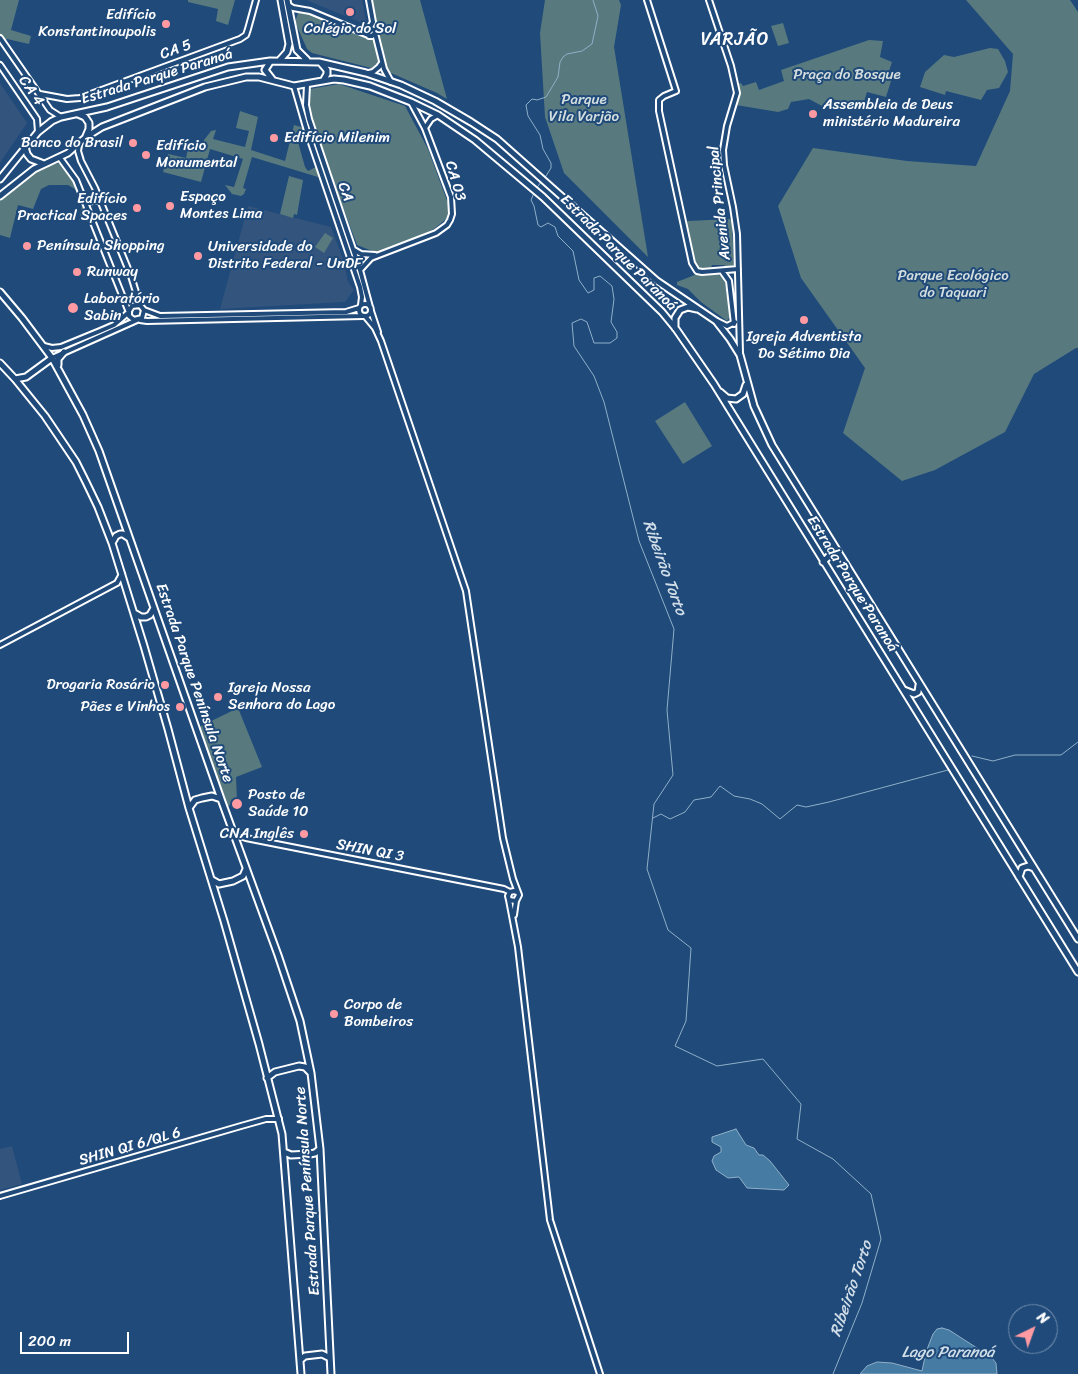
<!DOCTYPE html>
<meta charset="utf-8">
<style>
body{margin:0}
#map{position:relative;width:1078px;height:1374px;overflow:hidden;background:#1f4a7a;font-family:Sriracha,sans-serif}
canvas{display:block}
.north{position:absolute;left:1008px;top:1304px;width:50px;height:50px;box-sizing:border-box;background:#1f4a7a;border:1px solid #7992af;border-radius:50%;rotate:42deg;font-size:14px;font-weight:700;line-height:20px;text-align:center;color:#fff}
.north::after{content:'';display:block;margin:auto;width:18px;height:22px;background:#ff9aa2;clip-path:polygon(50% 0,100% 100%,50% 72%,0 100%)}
.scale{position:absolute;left:20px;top:1332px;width:109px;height:22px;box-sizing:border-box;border:2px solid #fff;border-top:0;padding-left:6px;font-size:15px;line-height:18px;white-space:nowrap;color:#fff;-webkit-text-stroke:4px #1f4a7a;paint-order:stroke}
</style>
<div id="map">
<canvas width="1078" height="1374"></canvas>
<div class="north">N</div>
<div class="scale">200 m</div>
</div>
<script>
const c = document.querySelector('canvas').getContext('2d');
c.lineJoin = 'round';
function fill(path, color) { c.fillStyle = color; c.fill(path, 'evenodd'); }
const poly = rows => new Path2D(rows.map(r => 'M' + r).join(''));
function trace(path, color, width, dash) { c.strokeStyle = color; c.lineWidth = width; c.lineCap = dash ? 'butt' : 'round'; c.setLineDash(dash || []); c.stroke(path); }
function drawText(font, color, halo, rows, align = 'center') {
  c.font = font + ' Sriracha,sans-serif'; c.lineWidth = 4; c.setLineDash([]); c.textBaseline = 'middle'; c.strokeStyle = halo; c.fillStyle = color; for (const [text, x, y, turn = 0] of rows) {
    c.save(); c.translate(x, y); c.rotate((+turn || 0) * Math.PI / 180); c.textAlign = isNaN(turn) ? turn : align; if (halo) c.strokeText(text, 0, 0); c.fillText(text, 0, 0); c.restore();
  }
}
const built = poly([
 [306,0,362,0,367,25],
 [0,83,27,123,0,163],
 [248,206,331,227,344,262,348,282,354,290,345,302,220,309],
 [12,1146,22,1184,0,1190,0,1149]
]);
const green = poly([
 [0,0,19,0,11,30,31,36,29,44,7,39,6,40,0,35],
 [188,0,235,0,228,25,216,21,218,9,188,2],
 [371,0,420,0,447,99,437,93,391,73,312,53,307,49,295,22,298,13,306,11,379,38],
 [545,0,619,0,621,5,614,47,648,257,564,173,545,117,540,33],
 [966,0,1070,0,1078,12,1078,348,1076,348,1034,374,1005,432,935,470,902,481,843,433,865,368,801,278,778,206,813,148,907,161,976,166,1010,91,1013,54],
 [783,23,789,43,778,46,771,26],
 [869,40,883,41,880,57,892,62,887,77,891,81,886,97,867,92,862,108,829,98,822,106,809,99,791,102,788,109,778,112,736,105,739,94,737,84,741,83,743,86,756,82,759,90,784,81,781,70],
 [990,48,998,49,1005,61,1008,72,999,88,987,90,981,100,946,91,945,95,920,87,925,72,944,55,954,57],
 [339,84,405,106,428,149,452,214,434,229,380,254,357,245,308,114,310,89],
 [240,111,258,117,251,150,285,161,294,125,301,127,303,129,303,132,296,132,296,135,305,167,308,171,316,167,320,176,318,177,252,157,243,188,246,189,244,194,241,196,232,194,225,185,234,187,243,159,210,149,201,182,163,172,168,154,186,158,189,145,202,149,204,140,211,131,216,130,213,139,245,147,249,131,236,128],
 [59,163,73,181,89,222,79,220,82,206,75,189,68,185,49,185,41,189,33,209,18,205,10,238,0,235,0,199,37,169],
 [289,176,303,180,297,215,294,214,293,218,280,214],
 [730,219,732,221,734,266,726,268,724,265,712,265,710,270,699,269,695,264,685,223,688,221],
 [325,233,333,238,324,253,315,247],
 [697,274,716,274,721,276,725,282,730,317,727,321,701,302,688,289,677,285,677,282],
 [685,402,712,446,683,464,655,421],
 [238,708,262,767,236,777,237,801,228,806,199,727]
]);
const water = poly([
 [736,1129,746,1145,754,1148,759,1155,763,1155,770,1161,789,1185,784,1190,747,1188,739,1177,728,1178,716,1170,712,1161,714,1156,721,1152,721,1147,712,1142,712,1137,736,1129],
 [942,1328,949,1330,991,1357,996,1363,997,1374,860,1374,867,1366,877,1362,892,1363,922,1371,926,1352,933,1334,937,1329,942,1328]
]);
const stream = poly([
 [544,179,551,168,551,163,543,149,540,135,528,116,526,105,532,99,537,100,546,97,558,77,560,62,563,57,567,54,582,51,592,44,598,16,593,0],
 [536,189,541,182],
 [534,193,531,200,534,206,538,225,541,227,548,223,555,227,558,236,573,251,579,280,588,293,594,290,594,278,600,276,612,286,614,299,611,322,617,332,617,338,610,343,594,343,587,322,581,319,572,323,574,346,594,376,604,402,639,541,674,629,667,710,673,775,654,804,647,869,668,930,691,948,686,1021,675,1046,717,1066,763,1059,801,1104,797,1139,833,1159,871,1194,881,1239,862,1303,833,1374],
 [972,756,993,761,1015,755,1061,755,1078,742],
 [653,818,661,814,670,819,685,812,694,800,711,797,720,786,734,796,750,799,762,804,780,819,797,805,806,807,829,802,948,770]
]);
const minor = poly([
 [369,0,373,22],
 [647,0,676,91,664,96,659,100,659,111,692,263,697,271,702,272,738,269],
 [709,0,731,66,737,93,727,126,723,150,724,165,733,207,737,234,740,353],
 [288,5,293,8,310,11,368,35],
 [369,29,375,30,375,33,372,36,369,36,367,32,373,22],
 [375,33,384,69,391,82],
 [0,38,50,110,61,117],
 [0,65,37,119,38,132],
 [369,73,373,72,379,67,382,63],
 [307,85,306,105,309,119,360,270,370,307],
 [294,86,307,131,360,287,362,297,361,305],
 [40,94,67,99,80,98,240,39,246,35,248,29,256,0],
 [425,128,431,119,438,115],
 [79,145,78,151,81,161,95,188,131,276,140,305,144,310,142,318,134,320,129,316,129,311,132,306,140,305],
 [60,158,76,180,128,310],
 [86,202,100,200],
 [354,250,361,254,375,255],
 [360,270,371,258,436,233,447,225,450,220,452,214,451,197,425,128,411,102],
 [722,271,729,281,734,324],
 '359 310a6 6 0 1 1 12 0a6 6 0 1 1-12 0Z',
 [144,310,160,316,346,312,359,308],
 [371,311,378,332],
 [365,316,375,328,381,341,466,591,503,838,513,879,519,895,516,901,509,900,508,896,510,892,514,891,517,892],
 [140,320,147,321,363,316],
 [717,321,727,326,735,322],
 [44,346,52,348,61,347,100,331,114,325,129,312],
 [52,358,137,320],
 [0,645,117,583,122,574],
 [234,834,246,838,504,889,510,892],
 [509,900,518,947,550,1220,600,1374],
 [514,915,516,901],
 [0,1196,241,1126,266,1119,279,1119]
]);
const major = poly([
 [287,0,297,50,307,60],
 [279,61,287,52,289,44,281,0],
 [270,62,265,70,272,79],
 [321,63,327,70,327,74,323,81],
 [78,114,85,117,89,123,89,129,86,136],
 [25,147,27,154,31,159,44,164],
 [0,179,38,132,52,121,61,117,107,107,228,67,270,61,319,62,366,73,401,85,435,101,471,122,497,139,657,281,716,321,730,339,740,355,754,406,772,445,1078,939],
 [0,196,34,169,68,153,86,137,102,127,205,87,246,77,259,77,294,86,334,79,344,80,370,86,411,102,438,115,475,140,543,197,662,312,676,329,714,384,1078,972],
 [0,292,22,318,52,358,83,415,99,451,221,799,278,955,300,1021,311,1073,320,1149,331,1374],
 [675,328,675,318,680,310,688,307,697,309],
 [0,363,15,379,45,416,76,462,86,482,98,507,112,543,144,646,168,729,189,808,224,921,259,1044,282,1134,301,1374],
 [58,365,58,359,64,352],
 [15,379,26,377,52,358],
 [720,392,727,398,736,399,743,394,746,385],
 [112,543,116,536,120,534,123,534,129,538],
 [823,562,830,555,835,554,840,556],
 [134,613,141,617,146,617,150,615,154,608],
 [904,690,914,694,918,692,919,685],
 [189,808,195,800,202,798,212,796,221,799],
 [1019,877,1022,868,1028,866,1034,868],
 [212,880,219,884,233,881,243,876,246,869],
 [267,1078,275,1072,299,1066,305,1067,311,1073],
 [284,1152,291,1155,310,1154,315,1153,320,1149],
 [300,1360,305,1356,322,1354,330,1358]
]);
const markers = [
 [350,12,5,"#ff9aa2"],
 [166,24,5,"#ff9aa2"],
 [813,114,5,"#ff9aa2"],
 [274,138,5,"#ff9aa2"],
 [133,143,5,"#ff9aa2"],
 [146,155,5,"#ff9aa2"],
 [170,206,5,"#ff9aa2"],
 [137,208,5,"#ff9aa2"],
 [27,246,5,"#ff9aa2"],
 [198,256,5,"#ff9aa2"],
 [77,272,5,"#ff9aa2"],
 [73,308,6,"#ff9aa2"],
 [804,320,5,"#ff9aa2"],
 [165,685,5,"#ff9aa2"],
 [218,697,5,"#ff9aa2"],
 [180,707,5,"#ff9aa2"],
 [237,804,6,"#ff9aa2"],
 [304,834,5,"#ff9aa2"],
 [334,1014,5,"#ff9aa2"]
];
const poiNames = [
 ["Edifício",156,15,"right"],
 ["Konstantinoupolis",156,32,"right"],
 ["Colégio do Sol",350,29,"center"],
 ["Assembleia de Deus",823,105],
 ["ministério Madureira",823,122],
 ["Edifício Milenim",284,138],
 ["Banco do Brasil",123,143,"right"],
 ["Edifício",156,146],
 ["Monumental",156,163],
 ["Espaço",180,197],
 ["Montes Lima",180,214],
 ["Edifício",127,199,"right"],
 ["Practical Spaces",127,216,"right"],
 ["Península Shopping",37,246],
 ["Universidade do",208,247],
 ["Distrito Federal - UnDF",208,264],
 ["Runway",87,272],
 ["Laboratório",84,299],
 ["Sabin",84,316],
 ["Igreja Adventista",804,337,"center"],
 ["Do Sétimo Dia",804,354,"center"],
 ["Drogaria Rosário",155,685,"right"],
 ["Igreja Nossa",228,688],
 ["Senhora do Lago",228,705],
 ["Pães e Vinhos",170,707,"right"],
 ["Posto de",248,795],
 ["Saúde 10",248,812],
 ["CNA Inglês",294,834,"right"],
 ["Corpo de",344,1005],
 ["Bombeiros",344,1022]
];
const streetNames = [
 ["CA 5",176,50,-20],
 ["Estrada Parque Paranoá",157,77,-17],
 ["CA 4",31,91,55],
 ["CA 03",455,181,74],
 ["CA",345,192,71],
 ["Avenida Principal",720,203,-96],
 ["Estrada Parque Paranoá",618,253,45],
 ["Estrada Parque Paranoá",852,584,58],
 ["Estrada Parque Península Norte",194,683,71],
 ["SHIN QI 3",370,851,11],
 ["SHIN QI 6/QL 6",130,1147,-16],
 ["Estrada Parque Península Norte",308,1191,-94]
];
const parkNames = [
 ["Praça do Bosque",847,75],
 ["Parque",584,100],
 ["Vila Varjão",584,117],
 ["Parque Ecológico",953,276],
 ["do Taquari",953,293]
];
const waterNames = [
 ["Ribeirão Torto",664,568,70],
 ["Ribeirão Torto",852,1289,-71],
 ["Lago Paranoá",948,1353]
];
const quarterNames = [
 ["VARJÃO",735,40]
];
fill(built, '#33547d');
fill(green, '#587a7f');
fill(water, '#467ba4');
trace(water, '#90b0c8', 1);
trace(stream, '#90b0c8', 1);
trace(minor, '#fff', 8);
trace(major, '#fff', 9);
trace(minor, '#1f4a7a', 4);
trace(major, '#1f4a7a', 5);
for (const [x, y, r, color] of markers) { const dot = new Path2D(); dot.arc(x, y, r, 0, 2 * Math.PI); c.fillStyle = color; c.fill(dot); trace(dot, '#1f4a7a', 2); }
drawText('15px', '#fff', '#1f4a7a', poiNames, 'left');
drawText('15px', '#fff', '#1f4a7a', streetNames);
drawText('15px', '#d5dedf', '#1f4a7a', parkNames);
drawText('italic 16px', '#d1dee8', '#1f4a7a', waterNames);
c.letterSpacing = '1px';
drawText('18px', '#fff', '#1f4a7a', quarterNames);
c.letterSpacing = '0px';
</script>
